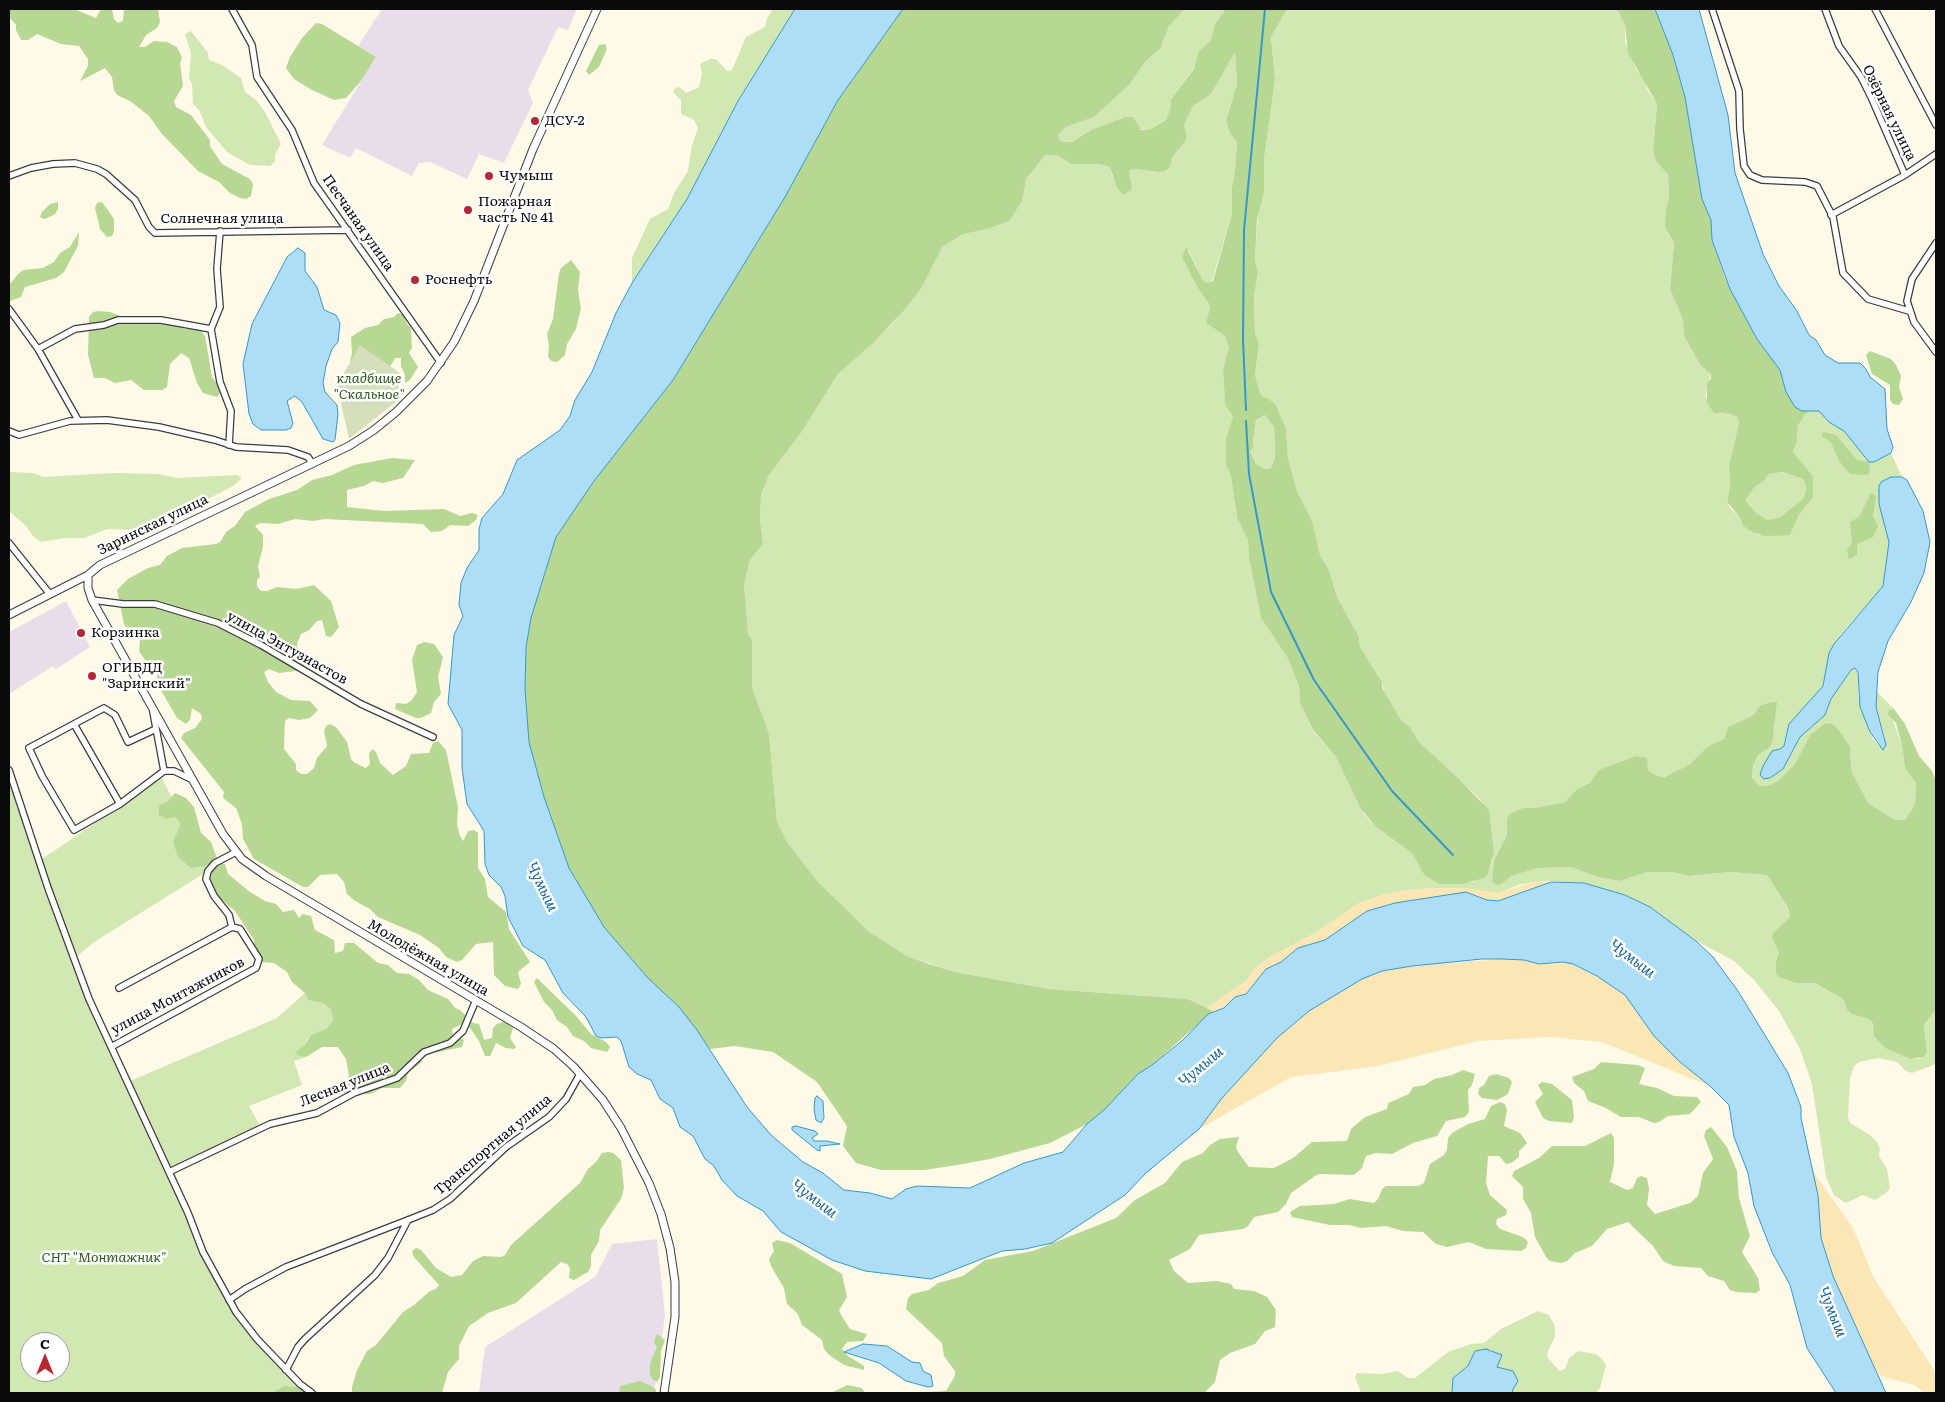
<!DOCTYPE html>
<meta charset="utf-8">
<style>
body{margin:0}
#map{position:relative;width:1945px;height:1402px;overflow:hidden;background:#fff9e8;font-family:Literata,serif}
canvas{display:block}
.frame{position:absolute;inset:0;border:10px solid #0a0a0a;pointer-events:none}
.north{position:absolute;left:20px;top:1332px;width:50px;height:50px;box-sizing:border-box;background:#fff;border:1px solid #9d9d9d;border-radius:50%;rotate:0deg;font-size:14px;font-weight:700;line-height:20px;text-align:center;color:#0a0a0a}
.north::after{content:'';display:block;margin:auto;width:18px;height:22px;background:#b82533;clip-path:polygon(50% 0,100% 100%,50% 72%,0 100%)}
</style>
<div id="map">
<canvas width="1945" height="1402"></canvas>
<div class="frame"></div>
<div class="north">С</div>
</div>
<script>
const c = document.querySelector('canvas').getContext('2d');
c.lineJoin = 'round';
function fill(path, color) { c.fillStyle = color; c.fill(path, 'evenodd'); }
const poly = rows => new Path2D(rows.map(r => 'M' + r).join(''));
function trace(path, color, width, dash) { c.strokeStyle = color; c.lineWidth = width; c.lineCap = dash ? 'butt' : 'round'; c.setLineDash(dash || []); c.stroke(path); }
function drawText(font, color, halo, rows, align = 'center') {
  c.font = font + ' Literata,serif'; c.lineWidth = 5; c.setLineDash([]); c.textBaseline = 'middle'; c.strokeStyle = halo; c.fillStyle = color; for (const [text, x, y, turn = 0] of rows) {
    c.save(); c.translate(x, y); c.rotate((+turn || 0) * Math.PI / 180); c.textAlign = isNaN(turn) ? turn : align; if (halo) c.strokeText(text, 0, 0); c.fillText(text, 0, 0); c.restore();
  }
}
const industrial = poly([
 [382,9,577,9,568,30,558,27,528,90,533,103,504,163,479,154,467,179,430,162,419,163,412,176,356,148,350,158,322,145,376,57,358,46],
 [66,601,90,647,56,669,53,666,9,694,9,632],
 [657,1239,665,1316,654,1393,479,1393,485,1347,595,1277,612,1244]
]);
const green = poly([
 [773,9,795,9,738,101,687,199,632,283,632,258,650,219,668,209,674,193,688,171,692,145,698,128,694,120,681,114,681,100,673,92,674,89,679,87,686,93,699,87,702,75,700,64,710,59,716,59,727,71,732,70,746,37,765,27,767,18],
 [1185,9,1226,9,1215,24,1211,40,1198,52,1194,68,1171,99,1170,110,1166,120,1151,129,1091,130,1072,142,1060,141,1058,135,1066,127,1094,117,1129,85,1145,62,1155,54,1162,44,1169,26],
 [1287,9,1617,9,1625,25,1625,42,1636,69,1644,78,1647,89,1657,104,1653,151,1656,161,1668,175,1669,198,1666,209,1668,233,1674,243,1670,289,1683,320,1684,336,1701,366,1711,374,1705,396,1719,414,1731,414,1737,417,1739,423,1729,466,1730,485,1727,502,1730,508,1739,516,1743,526,1754,533,1759,535,1790,535,1799,515,1813,497,1813,476,1793,452,1797,441,1798,425,1808,411,1819,411,1829,422,1844,431,1864,454,1874,462,1891,453,1902,477,1891,477,1886,525,1889,542,1883,586,1841,634,1827,665,1823,686,1789,724,1784,746,1780,749,1792,754,1800,737,1821,719,1828,710,1831,699,1851,670,1855,668,1858,672,1858,695,1862,712,1872,738,1883,750,1885,738,1876,707,1875,690,1894,709,1889,710,1902,745,1905,768,1916,782,1915,806,1905,820,1895,820,1868,803,1852,772,1851,753,1810,735,1795,764,1779,780,1770,785,1759,786,1752,777,1753,766,1758,755,1769,748,1774,727,1760,706,1755,715,1728,727,1724,739,1707,747,1690,764,1663,777,1657,776,1648,770,1636,756,1603,768,1591,782,1576,790,1565,802,1534,808,1523,808,1511,813,1507,818,1507,835,1494,860,1492,881,1503,883,1510,876,1538,868,1572,867,1598,877,1620,881,1647,872,1672,872,1689,876,1730,872,1767,875,1789,911,1790,917,1773,933,1772,938,1779,952,1776,962,1796,983,1815,983,1843,999,1847,1010,1852,1014,1870,1020,1885,1048,1906,1057,1918,1059,1924,1057,1927,1052,1924,1025,1936,1009,1936,1064,1912,1073,1906,1071,1897,1062,1878,1058,1859,1062,1854,1066,1850,1079,1848,1117,1850,1123,1870,1135,1877,1142,1880,1149,1879,1156,1887,1169,1890,1188,1886,1193,1875,1200,1863,1195,1846,1203,1834,1195,1826,1177,1812,1084,1800,1049,1779,1011,1755,981,1734,961,1697,941,1650,907,1625,895,1584,883,1545,881,1521,884,1499,893,1456,888,1414,889,1386,894,1359,903,1315,933,1267,959,1255,968,1247,980,1207,1008,1188,999,1049,989,955,972,907,956,868,931,848,914,818,882,787,842,777,821,769,734,752,687,752,640,748,634,745,610,744,585,750,560,763,544,760,520,761,495,769,475,801,433,838,374,890,326,922,287,943,246,964,234,987,229,1022,201,1025,179,1045,155,1057,155,1072,164,1099,164,1110,167,1113,178,1135,169,1158,172,1172,161,1173,156,1185,142,1187,137,1184,125,1193,106,1211,94,1235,51,1237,84,1226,121,1230,133,1237,142,1235,170,1232,187,1232,214,1212,281,1207,283,1203,280,1189,251,1182,257,1197,287,1208,302,1210,307,1206,323,1225,336,1229,347,1223,369,1225,403,1233,417,1226,438,1226,465,1231,476,1237,518,1248,540,1249,558,1261,618,1287,657,1299,686,1300,703,1313,731,1336,757,1364,814,1376,827,1412,853,1424,875,1439,884,1473,882,1488,874,1493,858,1493,845,1481,800,1419,742,1410,727,1401,720,1384,693,1382,682,1360,647,1359,637,1337,597,1329,570,1320,555,1313,523,1297,491,1288,458,1286,429,1275,403,1261,395,1259,390,1255,375,1259,344,1255,333,1254,290,1258,272,1255,260,1258,213,1264,193,1264,159,1275,80,1271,37],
 [191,31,208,53,209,60,222,65,241,78,245,92,256,100,265,112,281,144,275,155,275,162,270,166,250,165,227,152,206,127,199,110,193,104,192,84,189,78,191,53,185,34],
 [1265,415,1274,426,1275,442,1275,458,1271,468,1266,469,1256,464,1250,450,1254,447,1253,442,1256,420],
 [9,472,32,473,44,477,113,473,159,474,177,478,237,475,242,478,233,486,208,499,192,503,140,530,107,529,84,538,65,538,41,542,33,536,26,526,9,511],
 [1781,472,1803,479,1806,487,1804,498,1780,517,1768,520,1756,514,1748,504,1746,498,1755,485,1764,481,1769,474],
 [9,770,39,861,162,778,208,871,94,942,74,959,128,1082,277,1018,305,993,308,1000,322,1003,331,1009,333,1020,324,1031,309,1037,299,1056,306,1057,294,1061,302,1085,249,1106,263,1131,170,1174,203,1252,236,1312,300,1384,291,1393,9,1393],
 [30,1342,60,1342,60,1372,30,1372],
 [1538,1311,1549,1315,1555,1326,1555,1337,1548,1351,1547,1357,1556,1367,1560,1371,1565,1369,1569,1358,1578,1351,1596,1354,1601,1358,1606,1365,1600,1388,1596,1393,1514,1393,1496,1367,1492,1350,1486,1349,1475,1351,1468,1366,1453,1378,1452,1393,1361,1393,1355,1377,1357,1373,1382,1374,1398,1371,1408,1378,1415,1378,1448,1352,1471,1344,1484,1343,1501,1329]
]);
const forest = poly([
 [9,9,74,9,96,18,101,9,112,9,114,19,118,23,123,21,124,9,158,9,160,22,157,28,146,35,139,47,145,47,154,41,167,42,177,47,182,58,180,63,183,86,174,101,176,107,191,115,210,140,210,146,222,164,250,179,253,184,251,196,246,199,240,198,230,193,219,182,198,171,162,134,149,116,130,101,117,95,114,90,112,77,105,68,80,81,88,66,88,59,79,46,61,44,37,34,28,40,21,40,16,30,16,25,9,17],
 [903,9,1185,9,1169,26,1160,49,1145,62,1129,85,1094,117,1066,127,1058,135,1060,141,1066,142,1072,142,1091,130,1126,117,1132,117,1136,121,1141,130,1151,129,1166,120,1170,110,1171,99,1194,69,1198,52,1211,40,1215,24,1226,9,1287,9,1271,37,1275,80,1264,159,1264,193,1257,219,1255,260,1258,272,1254,295,1255,333,1259,344,1255,375,1259,390,1261,395,1275,403,1286,429,1288,458,1297,491,1313,523,1320,555,1329,570,1337,597,1359,637,1360,647,1382,682,1382,688,1401,720,1410,727,1419,742,1458,778,1489,810,1494,852,1488,874,1484,878,1463,884,1439,884,1424,875,1412,853,1376,827,1361,809,1336,757,1313,730,1300,703,1299,686,1287,657,1261,618,1249,558,1248,540,1237,518,1231,476,1226,465,1226,438,1233,417,1225,404,1223,369,1229,347,1225,336,1206,323,1210,307,1208,302,1197,287,1182,257,1186,247,1203,280,1207,283,1213,281,1232,214,1232,187,1235,170,1237,142,1230,133,1226,121,1237,84,1235,52,1211,94,1193,106,1184,125,1187,137,1185,142,1173,156,1170,167,1165,171,1158,172,1135,169,1129,171,1132,189,1124,195,1117,188,1110,167,1099,164,1071,164,1057,155,1045,155,1026,179,1022,201,1009,221,987,229,964,234,943,246,922,287,906,308,874,342,838,374,801,433,769,475,761,495,760,520,763,544,750,560,744,585,748,634,752,640,752,687,769,734,777,821,787,842,818,882,868,931,907,956,929,964,955,972,1049,989,1188,999,1213,1011,1152,1065,1138,1074,1105,1110,1087,1124,1050,1143,990,1159,957,1165,924,1170,881,1170,856,1163,843,1146,847,1126,817,1082,773,1052,735,1046,710,1049,679,1007,647,977,600,923,569,868,544,797,529,742,525,689,526,647,531,617,556,537,594,481,673,380,785,197,838,100],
 [1265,415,1274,427,1275,442,1275,458,1271,468,1265,469,1256,464,1250,451,1254,447,1253,442,1256,420],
 [1617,9,1655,9,1673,55,1685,97,1702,199,1711,220,1712,240,1725,278,1757,339,1780,370,1786,392,1803,411,1808,411,1798,425,1797,441,1793,452,1813,476,1813,497,1799,515,1790,535,1766,536,1754,533,1743,526,1739,516,1727,502,1730,485,1729,466,1739,423,1737,417,1731,414,1714,413,1707,403,1707,383,1711,379,1711,374,1701,366,1684,336,1683,320,1670,289,1674,243,1665,227,1666,209,1669,198,1668,175,1656,161,1653,151,1657,104,1628,53,1625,25],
 [1782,472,1803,479,1806,487,1804,498,1780,517,1768,520,1756,513,1748,504,1746,499,1755,486,1764,481,1769,474],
 [316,23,322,24,376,57,361,81,346,98,334,100,312,90,294,79,286,68,290,57,302,38],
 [605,44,607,49,599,67,589,75,586,71,599,45],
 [58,202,58,209,55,214,45,219,40,217,42,212,50,204],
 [102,202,114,219,114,231,112,236,107,237,100,229,95,208,97,203],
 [79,232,78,246,64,272,56,278,25,287,21,297,10,301,9,285,19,273,24,270,43,268,54,262,60,253,70,247],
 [571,260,580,272,578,290,581,308,576,329,567,344,565,355,557,362,551,361,548,357,549,345,547,334,553,319,559,273,561,268],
 [98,311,110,312,135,321,148,320,172,324,185,329,196,328,201,331,205,336,212,377,219,387,220,393,217,397,203,393,197,383,189,358,181,353,170,364,167,387,162,390,144,390,131,380,115,383,105,378,94,378,88,355,89,317,93,312],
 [398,313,404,315,407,324,411,328,412,348,409,353,418,367,410,380,405,383,405,375,401,366,401,358,395,358,388,370,353,365,350,361,352,353,351,337,365,328,378,325,384,319,394,317],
 [1870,351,1891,359,1896,365,1901,376,1899,387,1903,399,1899,405,1893,404,1890,400,1890,385,1872,374,1866,355],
 [1824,432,1836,435,1857,460,1869,462,1870,469,1868,475,1850,474,1839,461,1831,442,1821,436],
 [392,458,415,460,403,478,383,483,373,481,364,486,347,490,347,507,384,511,444,509,460,516,472,513,478,515,476,520,468,526,450,525,442,531,431,532,423,524,325,519,313,521,295,519,278,524,260,523,255,526,263,535,263,547,258,566,260,577,257,580,257,586,261,591,267,591,277,587,297,589,314,585,331,601,339,627,331,637,326,636,322,620,317,621,309,630,301,634,297,644,298,651,306,659,304,670,279,673,269,669,264,672,268,682,276,692,291,700,310,701,318,710,310,718,299,720,289,718,285,721,284,749,296,764,296,770,301,774,307,774,314,768,317,758,327,746,324,731,326,726,330,724,336,727,347,742,351,759,355,763,366,768,370,764,369,754,372,749,376,752,380,763,393,775,406,766,411,754,429,753,433,743,438,741,446,750,458,807,457,825,460,836,463,841,468,831,474,830,478,833,478,868,485,879,488,897,506,912,509,929,530,962,518,972,521,984,518,989,505,986,494,975,493,942,476,944,462,960,457,962,446,957,439,948,420,935,378,917,370,909,355,901,347,894,344,882,337,874,320,875,308,887,303,887,254,859,243,839,242,824,236,808,223,798,224,792,181,738,184,733,195,728,202,719,201,714,192,708,190,720,186,724,177,718,158,685,156,669,145,660,139,651,140,641,137,632,127,628,124,624,117,590,128,579,148,568,160,565,167,556,182,548,216,544,220,542,226,532,235,526,245,512,269,499,297,490,312,480,332,475,354,465],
 [1871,493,1876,496,1873,516,1878,526,1873,537,1857,544,1857,555,1849,559,1847,550,1852,543,1850,522,1859,517],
 [424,642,434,644,443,657,438,677,441,694,434,702,431,713,421,718,416,718,395,709,396,703,406,704,411,701,417,692,412,660,417,645],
 [1771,702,1777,702,1772,743,1769,748,1758,755,1753,766,1752,777,1759,786,1770,785,1779,780,1795,764,1810,735,1826,723,1832,724,1837,728,1850,747,1852,772,1868,803,1895,820,1905,820,1915,805,1916,783,1905,768,1902,745,1896,723,1888,715,1889,710,1894,709,1905,724,1919,756,1932,771,1936,781,1936,1009,1924,1025,1927,1052,1924,1057,1910,1059,1885,1048,1874,1036,1873,1024,1870,1020,1852,1014,1847,1010,1843,999,1815,983,1796,983,1779,977,1776,973,1776,962,1779,952,1772,938,1773,933,1790,917,1789,910,1767,875,1730,872,1689,876,1672,872,1647,872,1620,881,1598,877,1571,867,1538,868,1511,876,1503,883,1496,885,1492,881,1494,860,1507,835,1507,818,1511,813,1523,808,1534,808,1565,802,1576,790,1591,782,1598,771,1603,768,1636,756,1647,758,1648,770,1657,776,1664,777,1690,764,1707,747,1724,739,1728,727,1754,715,1760,706],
 [175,793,186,798,194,807,201,833,211,842,217,858,206,866,191,868,178,857,173,842,180,826,179,821,175,817,166,819,159,815,159,806,167,802],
 [219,863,225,864,228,874,250,892,265,901,276,904,283,912,294,910,299,918,303,914,311,916,315,930,334,940,335,953,343,951,345,943,354,943,378,963,388,965,397,973,409,974,419,980,428,990,448,999,455,1008,460,1010,473,1023,479,1024,484,1040,492,1038,493,1028,497,1024,506,1021,510,1023,513,1028,510,1038,516,1047,514,1049,506,1048,496,1043,490,1056,485,1056,479,1041,466,1022,452,1029,453,1035,464,1040,462,1047,423,1055,421,1063,408,1072,406,1081,400,1088,382,1088,370,1094,343,1093,343,1083,349,1076,346,1059,338,1047,322,1047,306,1057,299,1056,295,1052,305,1045,311,1035,326,1029,333,1020,331,1009,322,1003,308,1000,305,993,292,982,287,972,274,963,261,962,254,949,254,940,235,911,212,892,209,878,211,867],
 [537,978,576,1016,591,1034,606,1042,610,1047,607,1052,591,1048,584,1041,573,1036,567,1027,557,1020,552,1010,544,1002,534,982],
 [1601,1062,1638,1065,1645,1068,1639,1084,1657,1088,1674,1096,1697,1097,1701,1102,1690,1114,1668,1116,1659,1122,1654,1123,1639,1117,1621,1117,1606,1108,1588,1101,1584,1091,1574,1083,1572,1077,1594,1069],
 [1463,1070,1475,1074,1472,1085,1468,1090,1469,1112,1465,1117,1446,1121,1437,1136,1413,1143,1392,1154,1376,1153,1366,1156,1362,1168,1354,1175,1320,1174,1315,1176,1291,1193,1286,1204,1278,1212,1254,1217,1248,1226,1243,1229,1199,1235,1190,1249,1169,1260,1174,1271,1188,1283,1217,1281,1231,1284,1234,1289,1254,1291,1267,1297,1276,1310,1275,1327,1265,1331,1255,1344,1230,1353,1220,1360,1215,1382,1204,1393,906,1393,946,1391,955,1376,955,1371,944,1356,942,1343,906,1309,908,1298,912,1294,929,1290,938,1283,963,1276,985,1260,1033,1251,1116,1218,1135,1200,1165,1183,1182,1162,1203,1153,1210,1145,1220,1139,1239,1137,1236,1147,1238,1152,1249,1167,1274,1168,1293,1158,1312,1142,1347,1141,1351,1129,1365,1117,1387,1109,1388,1103,1409,1094,1413,1087,1425,1085,1434,1079,1452,1075],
 [1496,1074,1509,1078,1512,1082,1508,1094,1497,1100,1482,1098,1478,1094,1479,1088,1484,1085,1489,1076],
 [1542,1082,1552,1084,1572,1100,1574,1117,1572,1123,1549,1121,1543,1118,1535,1102,1543,1094,1538,1085],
 [1500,1102,1505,1104,1507,1110,1504,1126,1520,1133,1527,1143,1519,1151,1519,1157,1511,1163,1506,1164,1499,1156,1488,1156,1486,1183,1490,1195,1507,1210,1506,1215,1497,1219,1496,1224,1500,1229,1523,1237,1528,1242,1526,1248,1521,1251,1486,1249,1469,1242,1447,1247,1436,1244,1423,1232,1403,1231,1386,1226,1361,1228,1349,1225,1330,1225,1292,1217,1290,1212,1300,1206,1334,1204,1350,1199,1374,1203,1378,1199,1382,1189,1386,1186,1418,1186,1424,1183,1430,1164,1444,1155,1447,1150,1448,1138,1452,1133,1468,1124,1485,1119,1491,1106],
 [1711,1127,1727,1147,1737,1171,1739,1198,1750,1236,1742,1252,1758,1278,1760,1290,1756,1293,1736,1292,1730,1290,1724,1281,1708,1276,1701,1268,1674,1266,1663,1261,1653,1246,1628,1222,1607,1229,1592,1246,1575,1253,1567,1261,1561,1263,1550,1261,1546,1257,1535,1237,1531,1213,1523,1199,1523,1187,1512,1176,1514,1171,1539,1158,1552,1146,1585,1146,1611,1133,1614,1138,1614,1164,1610,1182,1627,1190,1633,1188,1637,1178,1641,1176,1647,1178,1649,1189,1647,1205,1655,1214,1690,1203,1698,1196,1703,1173,1713,1159,1704,1136,1706,1130],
 [608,1152,613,1153,621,1160,624,1188,621,1199,600,1230,599,1241,591,1255,591,1266,588,1272,574,1280,569,1278,570,1268,567,1264,561,1262,516,1303,488,1313,469,1326,459,1346,459,1359,448,1372,442,1393,352,1393,352,1387,357,1370,367,1351,376,1345,403,1312,414,1305,430,1291,436,1289,439,1285,414,1257,412,1251,416,1248,421,1250,436,1268,451,1277,462,1275,473,1261,483,1256,501,1257,505,1255,511,1245,580,1183,588,1169,596,1162,602,1153],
 [777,1240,790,1243,842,1274,847,1297,839,1310,841,1315,850,1329,867,1334,863,1341,847,1342,842,1349,848,1356,864,1366,864,1370,844,1365,829,1355,824,1349,822,1340,802,1325,798,1314,787,1304,784,1288,771,1266,769,1259,774,1251,772,1243],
 [657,1334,665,1340,661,1351,660,1377,657,1382,652,1379,650,1374,650,1363,657,1347,654,1342],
 [640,1381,651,1386,656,1390,656,1393,619,1393,620,1386],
 [847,1385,862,1388,865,1393,831,1393],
 [284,1386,296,1387,311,1393,273,1393]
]);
const sand = poly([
 [1535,881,1551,882,1498,901,1487,900,1477,895,1412,900,1367,911,1325,940,1298,948,1281,962,1266,969,1245,994,1235,997,1224,1008,1213,1011,1207,1008,1247,980,1255,968,1271,956,1315,933,1359,903,1386,894,1414,889,1464,888,1499,893],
 [1503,959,1524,960,1539,964,1568,963,1597,976,1625,995,1654,1036,1680,1062,1710,1086,1602,1042,1550,1037,1478,1041,1378,1066,1291,1077,1199,1129,1222,1098,1277,1038,1309,1011,1353,983,1382,971,1412,966],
 [1812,1170,1853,1228,1874,1278,1936,1373,1936,1393,1924,1393,1915,1385,1881,1376,1873,1366,1833,1276,1821,1238,1820,1213]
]);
const cemetery = poly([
 [360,345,400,373,397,401,349,439,337,385]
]);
const water = poly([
 [795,9,903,9,838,100,785,197,673,380,594,481,556,537,531,618,526,647,525,689,529,742,544,797,569,868,604,927,647,977,679,1007,697,1030,747,1107,771,1135,803,1162,823,1173,844,1190,870,1193,892,1199,906,1189,917,1186,970,1188,1024,1163,1063,1152,1087,1124,1104,1110,1138,1074,1152,1065,1183,1040,1208,1014,1224,1008,1235,997,1246,994,1266,969,1281,962,1298,948,1325,940,1367,911,1395,903,1466,892,1487,900,1498,901,1551,882,1584,883,1625,895,1650,907,1696,941,1713,957,1738,991,1788,1073,1801,1107,1801,1118,1818,1195,1821,1238,1833,1276,1886,1393,1836,1393,1807,1348,1790,1285,1772,1252,1754,1206,1748,1173,1734,1137,1729,1105,1710,1086,1680,1062,1654,1036,1625,995,1597,976,1573,964,1563,962,1539,964,1524,960,1503,959,1482,959,1412,966,1382,971,1362,979,1309,1011,1277,1038,1222,1098,1199,1129,1146,1173,1125,1195,1052,1243,1025,1249,1002,1251,931,1279,865,1271,832,1260,781,1232,763,1211,737,1196,722,1180,714,1166,705,1159,693,1136,680,1127,673,1108,660,1099,651,1080,637,1074,629,1067,621,1041,617,1037,601,1038,596,1036,586,1017,563,993,545,960,523,946,508,917,505,896,501,887,489,875,485,864,484,831,467,804,462,768,462,730,448,704,454,635,463,616,459,605,461,583,467,568,479,550,479,529,482,518,503,494,517,460,560,430,570,416,575,400,592,372,616,313,632,283,687,199,738,101,795,9],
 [1655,9,1699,9,1728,115,1735,173,1763,254,1779,286,1797,311,1809,335,1816,340,1825,355,1838,363,1860,363,1866,369,1870,377,1885,389,1887,429,1893,447,1891,453,1874,462,1869,462,1844,431,1829,422,1819,411,1802,411,1795,407,1786,392,1780,370,1757,339,1730,289,1712,240,1711,220,1702,199,1685,97,1673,55,1655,9],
 [298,248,305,253,305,271,317,287,324,310,336,315,340,323,338,342,332,349,326,366,323,383,325,392,337,405,338,414,335,440,333,442,323,439,302,402,295,396,287,401,293,423,291,428,286,430,261,430,253,424,249,414,243,364,252,324,287,257,298,248],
 [1891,477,1902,477,1907,480,1923,511,1930,542,1924,573,1911,602,1888,641,1878,672,1876,707,1886,745,1883,750,1870,732,1860,707,1858,672,1855,668,1851,670,1831,699,1825,715,1800,737,1783,769,1770,778,1764,779,1760,775,1763,766,1772,751,1780,749,1784,746,1789,724,1823,686,1829,653,1834,644,1883,586,1889,542,1879,504,1879,486,1881,482,1891,477],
 [817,1096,823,1101,824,1118,821,1123,816,1120,814,1109,815,1098,817,1096],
 [796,1126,815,1131,818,1134,812,1138,814,1141,827,1141,840,1144,820,1146,820,1151,817,1150,792,1130,792,1127,796,1126],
 [863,1344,887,1346,912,1362,920,1363,923,1371,931,1375,933,1386,928,1387,906,1381,879,1363,844,1352,863,1344],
 [1486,1349,1502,1355,1497,1367,1513,1371,1518,1381,1512,1391,1514,1393,1452,1393,1453,1378,1468,1366,1475,1351,1486,1349]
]);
const stream = poly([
 [1246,410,1243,339,1244,230,1265,9],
 [1246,421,1249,474,1271,592,1314,680,1392,791,1453,855]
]);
const minor = poly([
 [232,9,252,45,257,77,292,130,314,183,441,363],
 [1712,9,1739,91,1740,129,1744,166,1750,175,1762,180,1805,182,1817,186,1833,217,1843,273,1868,299,1909,311],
 [1825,9,1839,46,1861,77,1871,97,1905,175],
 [1875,9,1936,125],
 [9,176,31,168,53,164,75,163,97,169,106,174,135,200,149,227,155,233,348,230],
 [1831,215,1905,175,1936,154],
 [1936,243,1912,279,1907,301,1914,322,1936,352],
 [9,309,38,349,78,420],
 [211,329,220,307,217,269,220,231],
 [38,349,75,329,104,325,118,320,161,320,211,329,220,382,231,411,229,445],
 [9,431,19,435,70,421,107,420,159,427,215,440,236,447,288,450,308,457,312,463],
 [9,543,49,593],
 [92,600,123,604,155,604,218,623,261,645,361,704,433,737],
 [153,712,164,771],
 [74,724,120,804],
 [156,729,128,742,115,715,104,708,29,748,42,776,74,830,120,804,164,771,174,771,193,780],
 [9,770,48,888,89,999,188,1213,203,1252,236,1312,257,1339,300,1384,312,1393],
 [232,927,229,915,214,896,206,879,208,871,215,863,236,852],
 [111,1047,256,968,259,959,240,929,232,927,119,988],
 [169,1172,270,1124,317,1113,354,1093,397,1078,424,1052,450,1043,463,1031,476,1000],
 [229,1300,245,1289,286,1267,408,1220,433,1210,450,1199,506,1147,549,1117,566,1099,580,1074],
 [286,1370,298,1347,305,1339,375,1275,388,1258,408,1220]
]);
const tertiary = poly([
 [88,575,88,588,92,600,223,834,242,859,266,876,521,1027,554,1049,574,1067,603,1100,621,1128,649,1183,661,1214,670,1248,675,1282,675,1317,664,1393],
 [9,615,88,575,100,565,349,446,374,430,396,412,427,381,454,342,474,301,533,149,597,9]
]);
const markers = [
 [535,121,5,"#b82533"],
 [489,176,5,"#b82533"],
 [468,210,5,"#b82533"],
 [415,280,5,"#b82533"],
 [81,633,5,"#b82533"],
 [92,676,5,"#b82533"]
];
const streetNames = [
 ["Озёрная улица",1889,113,64],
 ["Солнечная улица",222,219],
 ["Песчаная улица",358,223,55],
 ["Заринская улица",153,525,-26],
 ["улица Энтузиастов",287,648,29],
 ["Молодёжная улица",428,958,30],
 ["улица Монтажников",178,996,-28],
 ["Лесная улица",345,1085,-22],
 ["Транспортная улица",493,1145,-40]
];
const poiNames = [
 ["ДСУ-2",545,121],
 ["Чумыш",499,176],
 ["Пожарная",478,202],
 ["часть № 41",478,218],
 ["Роснефть",425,280],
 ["Корзинка",91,633],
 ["ОГИБДД",102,668],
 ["\"Заринский\"",102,684]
];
const parkNames = [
 ["кладбище",369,379],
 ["\"Скальное\"",369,395],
 ["СНТ \"Монтажник\"",104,1258]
];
const waterNames = [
 ["Чумыш",542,887,64],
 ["Чумыш",1632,959,37],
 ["Чумыш",1201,1067,-40],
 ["Чумыш",814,1199,37],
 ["Чумыш",1832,1312,68]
];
fill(industrial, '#e8deea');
fill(green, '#d1e8b3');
fill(forest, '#b6d893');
fill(sand, '#fae7b5');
fill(cemetery, '#d5dfbb');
fill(water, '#aedef5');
trace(water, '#3697cb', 1);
trace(stream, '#3697cb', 2);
trace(minor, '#3d3d3d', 8);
trace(tertiary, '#3d3d3d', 9);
trace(minor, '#fff', 5.5);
trace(tertiary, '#fff', 7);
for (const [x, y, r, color] of markers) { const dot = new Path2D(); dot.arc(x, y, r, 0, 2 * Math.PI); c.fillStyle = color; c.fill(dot); trace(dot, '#fff', 2); }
drawText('14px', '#0a0a0a', '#fff', streetNames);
drawText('14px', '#0a0a0a', '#fff', poiNames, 'left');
drawText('italic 14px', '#2e601d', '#fff', parkNames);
drawText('italic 15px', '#166799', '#fff', waterNames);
</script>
